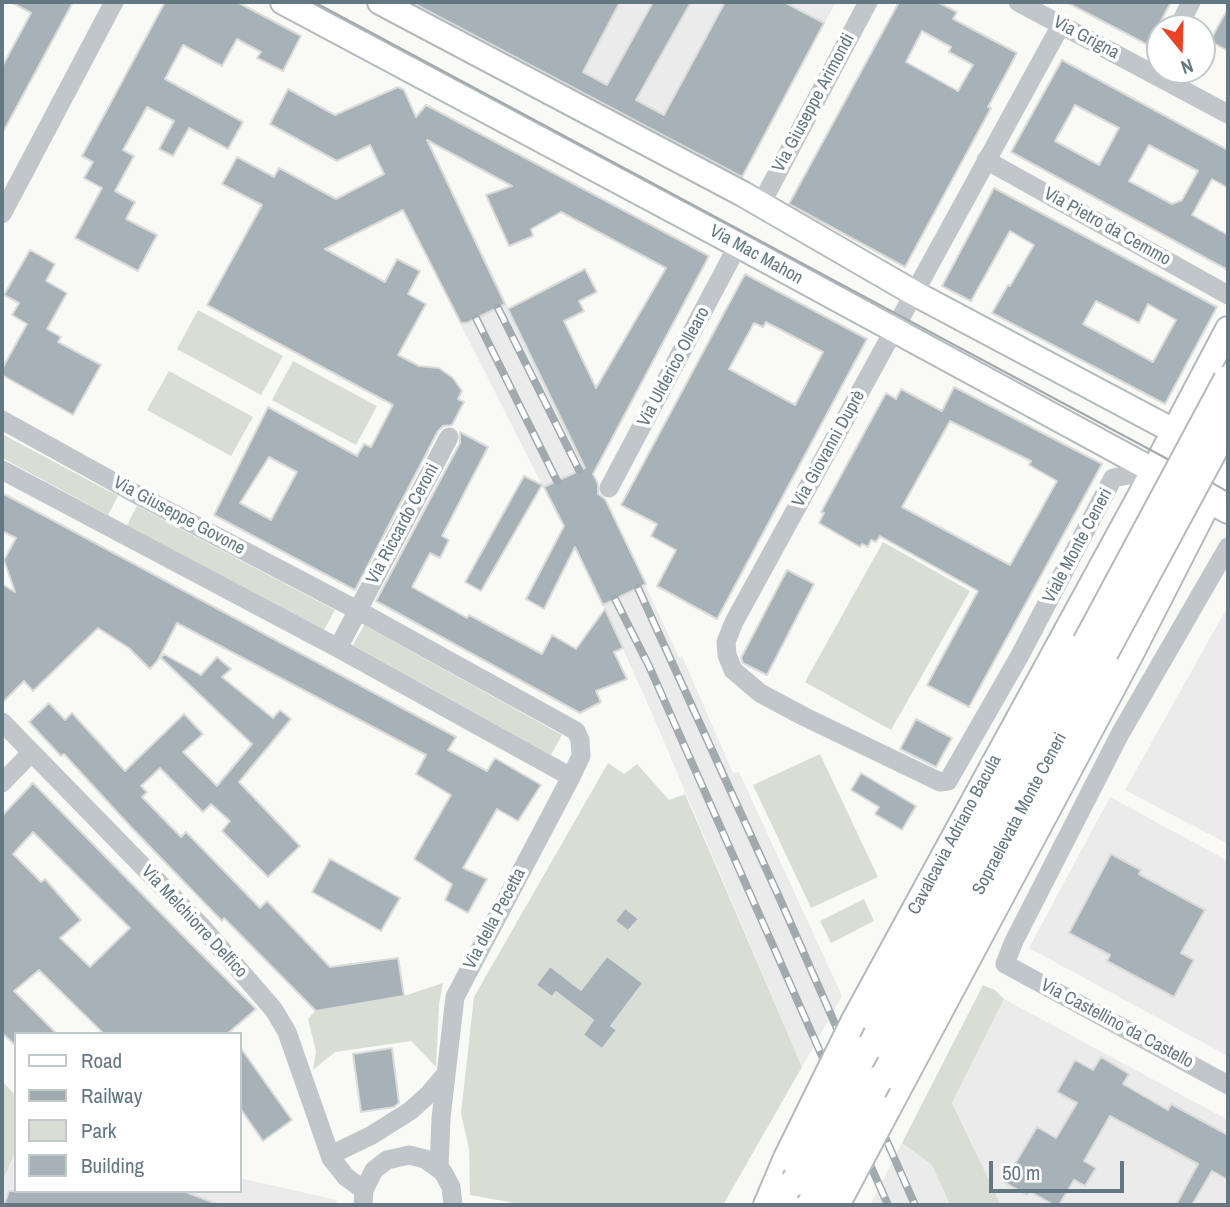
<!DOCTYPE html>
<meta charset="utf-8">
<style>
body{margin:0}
#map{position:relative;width:1230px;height:1207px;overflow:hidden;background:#f9f9f6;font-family:"Archivo Narrow",sans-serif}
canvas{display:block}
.frame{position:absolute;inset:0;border:4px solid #637883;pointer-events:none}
.legend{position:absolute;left:14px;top:1032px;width:228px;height:161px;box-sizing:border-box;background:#fff;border:2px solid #c1c9cd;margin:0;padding:9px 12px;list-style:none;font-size:21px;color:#637883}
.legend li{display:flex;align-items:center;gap:14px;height:35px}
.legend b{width:35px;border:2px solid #c1c9cd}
.north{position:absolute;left:1146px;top:14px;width:70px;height:70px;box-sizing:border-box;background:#fff;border:2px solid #c1c9cd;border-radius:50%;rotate:161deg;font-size:19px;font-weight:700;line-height:28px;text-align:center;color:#637883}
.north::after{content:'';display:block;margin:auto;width:24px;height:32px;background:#eb4124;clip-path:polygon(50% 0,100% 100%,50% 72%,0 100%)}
.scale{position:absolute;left:989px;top:1161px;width:135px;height:32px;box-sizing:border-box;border:4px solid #637883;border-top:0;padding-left:9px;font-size:21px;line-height:24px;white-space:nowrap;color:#637883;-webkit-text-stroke:5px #fff;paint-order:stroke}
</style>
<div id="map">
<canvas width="1230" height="1207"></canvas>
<div class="frame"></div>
<ul class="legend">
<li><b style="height:9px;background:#fff"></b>Road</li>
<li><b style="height:9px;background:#a1aaaf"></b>Railway</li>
<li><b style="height:19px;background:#d9ded5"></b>Park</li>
<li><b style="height:19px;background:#a6b2b7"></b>Building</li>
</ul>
<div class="north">N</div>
<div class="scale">50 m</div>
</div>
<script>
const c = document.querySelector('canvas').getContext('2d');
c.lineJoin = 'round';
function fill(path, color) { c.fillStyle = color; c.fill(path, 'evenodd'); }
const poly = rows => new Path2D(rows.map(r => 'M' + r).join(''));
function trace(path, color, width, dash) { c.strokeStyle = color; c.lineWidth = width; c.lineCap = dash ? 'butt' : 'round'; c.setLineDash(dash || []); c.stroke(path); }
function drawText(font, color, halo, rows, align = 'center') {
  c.font = font + ' "Archivo Narrow",sans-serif'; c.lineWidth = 7; c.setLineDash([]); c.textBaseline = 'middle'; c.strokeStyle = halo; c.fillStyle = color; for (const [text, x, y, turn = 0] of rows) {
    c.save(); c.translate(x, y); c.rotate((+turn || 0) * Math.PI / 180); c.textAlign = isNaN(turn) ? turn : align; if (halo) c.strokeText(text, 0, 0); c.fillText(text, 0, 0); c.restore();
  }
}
const built = poly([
 [410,2,836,2,741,179],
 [398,87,404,90,585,467,592,472,679,657,682,656,733,773,739,772,842,996,802,1067,651,711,603,605,351,108],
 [1228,606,1228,844,1125,790],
 [1110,797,1228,861,1228,1056,1029,948],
 [1004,999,1228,1120,1228,1205,1001,1205,952,1103],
 [902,1143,932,1165,950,1205,870,1205],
 [16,1149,16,1191,240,1191,240,1178,336,1200,338,1205,2,1205,2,1185]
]);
const green = poly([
 [198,310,283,356,261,395,177,349],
 [293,361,377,406,356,445,272,400],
 [169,371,253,417,231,456,147,410],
 [2,434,118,496,108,515,2,458],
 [137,506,335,610,324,630,126,527],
 [883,542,970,591,891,730,805,682],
 [364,625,562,735,551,755,353,645],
 [820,754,878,877,811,908,753,785],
 [608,763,624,774,637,764,669,800,685,794,802,1067,723,1205,525,1205,470,1195,469,1149,461,1113,474,997],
 [551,967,581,990,600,1018,616,1031,602,1049,583,1035,593,1020,555,992],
 [864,899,874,921,831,943,820,921],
 [443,983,439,1004,436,1067,411,1041,335,1052,313,1070,316,1051,308,1019,316,1010,404,996],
 [983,985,995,990,1004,999,952,1103,1001,1205,950,1205,932,1165,902,1143],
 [2,1081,16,1096,16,1149,2,1184]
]);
const building = poly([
 [11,2,73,2,2,134,2,67,31,13,11,2],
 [165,2,237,2,301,36,283,71,257,58,261,52,237,39,222,66,183,45,165,79,243,122,228,149,189,128,173,156,159,149,174,121,147,107,123,150,134,156,115,191,135,202,126,219,157,235,138,271,75,238,102,188,84,178,93,162,82,156,165,2],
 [411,2,620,2,583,72,607,85,653,2,691,2,636,100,664,115,725,2,784,2,824,23,742,177,411,2],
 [899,2,937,2,957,12,953,19,1017,53,988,107,991,108,905,267,789,204,899,2],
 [922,31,951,47,949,52,973,65,958,91,906,62,922,31],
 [1066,2,1171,2,1148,45,1066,2],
 [1228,8,1228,51,1210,41,1228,8],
 [1062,60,1228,150,1228,188,1212,179,1192,215,1228,235,1228,270,1011,152,1062,60],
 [1075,105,1119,128,1099,165,1055,141,1075,105],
 [1149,145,1198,171,1182,200,1172,204,1129,181,1149,145],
 [398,87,404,90,416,117,426,105,709,256,593,474,598,484,598,494,605,499,646,584,603,605,575,547,544,609,526,599,564,526,544,487,585,468,508,309,585,269,597,292,579,301,584,311,564,321,596,388,666,268,561,212,531,229,533,236,509,246,486,195,512,186,427,140,505,304,467,323,461,323,403,210,325,249,385,282,397,259,420,271,408,294,426,304,398,355,419,366,439,368,453,378,462,391,458,399,464,402,452,425,443,426,438,431,355,590,214,515,268,407,357,456,364,444,371,447,393,405,207,305,262,205,222,184,237,157,274,177,279,168,336,199,384,174,370,145,337,161,270,124,288,89,335,115,398,87],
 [269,457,297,472,271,520,240,503,269,457],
 [994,188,1217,307,1165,404,992,313,1008,285,1010,286,1034,245,1010,231,971,301,942,286,994,188],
 [1096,301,1139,323,1148,304,1176,320,1153,362,1083,324,1096,301],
 [30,250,55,264,46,281,67,293,47,329,61,337,58,342,101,365,73,415,2,375,2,369,27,324,12,315,19,303,4,295,30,250],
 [745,274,867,339,717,619,657,586,676,550,651,536,657,524,621,505,745,274],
 [766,322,823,352,795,405,729,369,754,323,763,327,766,322],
 [954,387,1102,464,969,707,927,685,978,591,880,536,876,542,871,540,868,547,862,544,860,547,819,523,824,513,821,512,886,393,896,399,901,389,942,411,954,387],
 [950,421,1031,461,1029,465,1057,481,1010,565,902,507,950,421],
 [460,432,488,447,442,536,449,540,440,558,430,553,412,587,467,618,469,615,542,654,552,635,576,649,605,609,623,648,614,652,627,679,596,691,601,702,580,713,376,601,460,443,460,432],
 [524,476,542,485,481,591,465,582,524,476],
 [2,493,456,737,448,750,487,771,495,758,541,785,518,821,497,809,463,868,487,879,468,913,445,900,452,884,414,859,451,795,416,774,426,755,177,623,158,660,150,669,129,648,98,628,33,691,24,681,2,703,2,584,15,592,4,560,16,538,2,531,2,493],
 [787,570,814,584,767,675,743,663,741,658,787,570],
 [164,654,201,675,217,657,231,669,222,677,273,718,280,710,291,719,239,782,300,846,268,877,222,831,230,821,211,804,203,812,160,768,141,786,147,792,142,797,181,837,186,832,260,908,267,901,330,967,398,958,404,996,316,1011,224,918,222,921,131,827,64,754,61,756,29,722,49,703,65,720,72,713,125,771,184,714,203,734,183,752,217,786,252,744,161,658,164,654],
 [916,719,952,738,936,767,900,749,916,719],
 [861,773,916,806,902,830,875,814,879,807,851,790,861,773],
 [33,783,189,942,256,1009,227,1034,104,1034,39,970,14,991,57,1034,16,1034,16,1046,2,1033,2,816,33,783],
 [33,832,130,928,90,967,60,938,81,920,45,879,41,882,13,854,33,832],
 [1111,854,1141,870,1139,874,1205,910,1181,953,1194,960,1174,997,1107,961,1110,955,1069,933,1111,854],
 [330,859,400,898,381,931,312,892,330,859],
 [625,908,639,919,628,931,615,921,625,908],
 [607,956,643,983,611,1026,617,1030,602,1049,583,1035,593,1020,556,992,552,997,536,985,550,966,581,990,607,956],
 [240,1047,292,1120,263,1141,240,1108,240,1047],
 [392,1048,399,1103,394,1107,361,1112,353,1054,392,1048],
 [1101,1057,1129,1074,1123,1084,1168,1110,1171,1104,1228,1135,1228,1180,1212,1171,1192,1205,1176,1205,1198,1164,1110,1116,1084,1161,1096,1168,1085,1186,1074,1180,1059,1205,1054,1205,1029,1191,1027,1195,1004,1182,1037,1127,1056,1138,1077,1103,1057,1092,1075,1060,1093,1070,1101,1057],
 [9,1191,183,1191,217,1204,4,1205,9,1191]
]);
const minor = poly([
 [1018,2,1228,114],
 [1061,25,734,622,726,642,727,655,733,670,760,693,805,717,940,782,948,781,1019,657,1113,478,1153,470],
 [1178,28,1191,2],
 [986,160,1228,295],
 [761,204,868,2],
 [2,214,114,2],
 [2,420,132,492,357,610,576,731,580,740,581,756,571,777,455,997,441,1118,439,1168],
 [2,470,338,648,571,777],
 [609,488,738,245],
 [1228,547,1120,734,1014,941,1005,964,1228,1085],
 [338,648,449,437],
 [2,722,202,927,274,1010,287,1032,331,1158,346,1177,364,1190],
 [2,783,31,753],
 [331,1158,337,1152,372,1135,410,1111,429,1094,446,1074],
 [363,1205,364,1190,374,1170,387,1160,409,1155,425,1159,443,1172,451,1187,453,1205]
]);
const major = poly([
 [283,2,738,245,1228,511],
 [380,2,743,194,914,293,1228,460],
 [853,1022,1140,496,1228,329],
 [888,1109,1131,654,1228,464],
 [766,1205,786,1158]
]);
const highway = poly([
 [865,1050,922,949,1087,643],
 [877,1081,1104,652],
 [786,1205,796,1181]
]);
const tram = poly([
 [314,2,1173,462],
 [1209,481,1228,492]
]);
const rail = poly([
 [498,308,579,470],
 [476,318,557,481],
 [638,588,779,897,915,1205],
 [615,599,649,666,888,1205]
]);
const majorBridge = poly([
 [786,1158,853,1022],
 [837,1205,888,1109]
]);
const highwayBridge = poly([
 [1087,643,1228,380],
 [1104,652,1228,422],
 [796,1181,865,1050],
 [811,1205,877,1081]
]);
const streetNames = [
 ["Via Grigna",1086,38,28],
 ["Via Giuseppe Arimondi",814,103,-62],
 ["Via Pietro da Cemmo",1107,227,29],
 ["Via Mac Mahon",756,255,29],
 ["Via Ulderico Ollearo",674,367,-62],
 ["Via Giovanni Duprè",829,449,-61],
 ["Via Giuseppe Govone",179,516,28],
 ["Via Riccardo Ceroni",403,524,-62],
 ["Viale Monte Ceneri",1078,546,-62],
 ["Sopraelevata Monte Ceneri",1020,814,-62],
 ["Cavalcavia Adriano Bacula",955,835,-62],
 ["Via della Pecetta",495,919,-62],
 ["Via Melchiorre Delfico",194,922,47],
 ["Via Castellino da Castello",1117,1024,28]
];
fill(built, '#eaebea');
fill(green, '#d9ded5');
fill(building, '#a6b2b7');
trace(building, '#dbdbd9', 2);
trace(major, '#b3babe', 28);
trace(highway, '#b3b9bc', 32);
trace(minor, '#c0c6c9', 19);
trace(major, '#fff', 24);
trace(highway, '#fff', 28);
trace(tram, '#a1aaaf', 2);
trace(rail, '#a1aaaf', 8);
trace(rail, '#fff', 5, [16]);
trace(majorBridge, '#b3babe', 28, []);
trace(highwayBridge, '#b3b9bc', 32, []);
trace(majorBridge, '#fff', 24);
trace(highwayBridge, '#fff', 28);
drawText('18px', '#637883', '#fff', streetNames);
</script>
